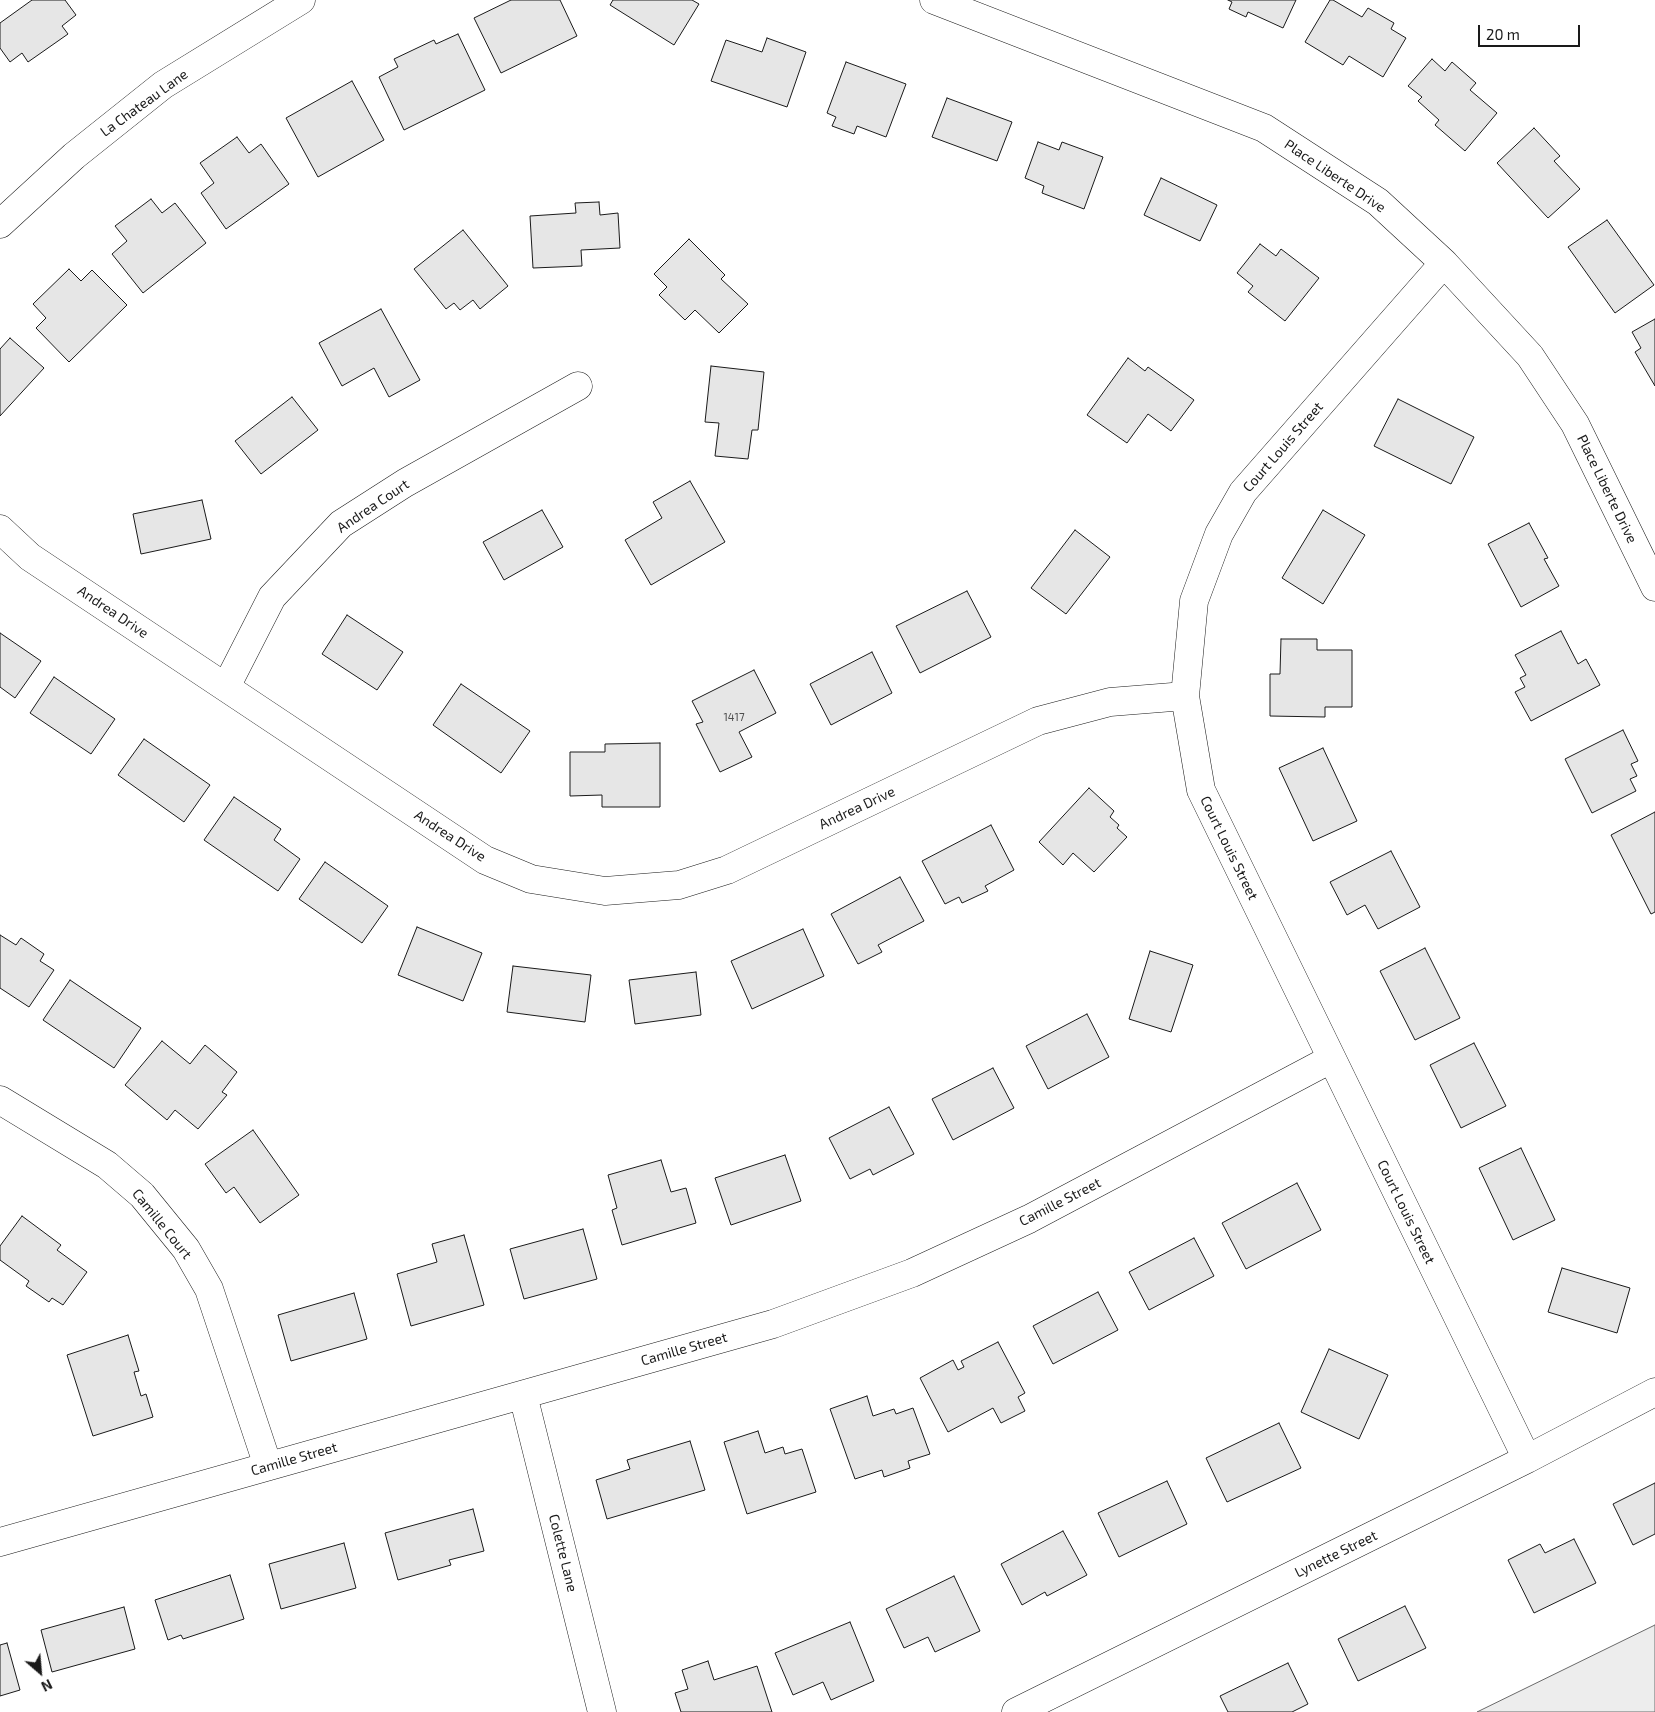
<!DOCTYPE html>
<style>
body{margin:0}
#map{position:relative;width:1655px;height:1712px;overflow:hidden;background:#fff;font-family:"Exo 2",sans-serif}
canvas{display:block}
.north{position:absolute;left:15px;top:1647px;width:50px;height:50px;-webkit-text-stroke:4px #fff;paint-order:stroke;rotate:153deg;font-size:14px;font-weight:700;line-height:20px;text-align:center;color:#1a1a1a}
.north::after{content:'';display:block;margin:auto;width:18px;height:22px;background:#1a1a1a;clip-path:polygon(50% 0,100% 100%,50% 72%,0 100%)}
.scale{position:absolute;left:1478px;top:25px;width:102px;height:22px;box-sizing:border-box;border:2px solid #1a1a1a;border-top:0;padding-left:6px;font-size:15px;line-height:18px;white-space:nowrap;color:#1a1a1a;-webkit-text-stroke:4px #fff;paint-order:stroke}
</style>
<div id="map">
<canvas width="1655" height="1712"></canvas>
<div class="north">N</div>
<div class="scale">20 m</div>
</div>
<script>
const c = document.querySelector('canvas').getContext('2d');
c.lineJoin = 'round';
function fill(path, color) { c.fillStyle = color; c.fill(path, 'evenodd'); }
const poly = rows => new Path2D(rows.map(r => 'M' + r).join(''));
function trace(path, color, width, dash) { c.strokeStyle = color; c.lineWidth = width; c.lineCap = dash ? 'butt' : 'round'; c.setLineDash(dash || []); c.stroke(path); }
function drawText(font, color, halo, rows, align = 'center') {
  c.font = font + ' "Exo 2",sans-serif'; c.lineWidth = 4; c.setLineDash([]); c.textBaseline = 'middle'; c.strokeStyle = halo; c.fillStyle = color; for (const [text, x, y, turn = 0] of rows) {
    c.save(); c.translate(x, y); c.rotate((+turn || 0) * Math.PI / 180); c.textAlign = isNaN(turn) ? turn : align; if (halo) c.strokeText(text, 0, 0); c.fillText(text, 0, 0); c.restore();
  }
}
const built = poly([
 [1655,1625,1655,1712,1477,1712,1655,1625]
]);
const building = poly([
 [32,0,65,0,76,15,62,26,68,34,28,62,22,53,10,62,0,48,0,23,32,0],
 [511,0,560,0,577,36,501,73,474,18,511,0],
 [613,0,692,0,699,4,674,45,610,5,613,0],
 [1228,0,1296,0,1283,28,1248,12,1246,17,1229,9,1232,2,1228,0],
 [1330,0,1333,0,1362,17,1368,8,1394,23,1391,29,1406,38,1383,77,1349,56,1343,65,1305,42,1330,0],
 [458,34,485,90,404,130,379,77,398,67,394,59,434,40,436,44,458,34],
 [767,38,806,52,787,107,711,81,726,40,762,52,767,38],
 [1432,59,1445,71,1452,62,1476,83,1470,90,1497,113,1465,151,1435,125,1439,120,1418,101,1422,97,1408,86,1432,59],
 [846,62,906,84,886,137,857,126,854,134,832,126,836,117,827,113,846,62],
 [352,81,384,140,318,177,286,118,352,81],
 [947,98,1012,122,997,161,932,137,947,98],
 [1534,128,1560,156,1554,161,1580,189,1548,218,1497,163,1534,128],
 [237,137,249,153,261,144,289,184,226,229,201,193,214,183,200,163,237,137],
 [1038,142,1059,150,1062,142,1103,157,1084,209,1042,193,1044,186,1025,178,1038,142],
 [1161,178,1217,205,1200,241,1144,215,1161,178],
 [151,199,162,213,175,203,206,243,143,293,112,254,127,241,115,226,151,199],
 [599,202,600,215,618,213,620,248,581,250,582,266,533,268,530,216,576,213,575,203,599,202],
 [1607,220,1654,285,1615,313,1568,247,1607,220],
 [463,230,508,286,480,309,473,300,460,310,454,303,446,309,414,269,463,230],
 [689,239,725,275,721,279,748,304,719,333,695,310,685,320,659,295,667,287,654,274,689,239],
 [1260,244,1276,256,1281,249,1319,278,1285,321,1248,292,1253,286,1237,273,1260,244],
 [69,269,81,281,92,270,127,305,69,362,36,328,46,318,33,304,69,269],
 [381,309,420,380,389,397,374,368,342,386,319,343,381,309],
 [1655,319,1655,386,1635,352,1641,348,1632,332,1655,319],
 [10,338,44,368,0,416,0,349,10,338],
 [1128,358,1145,371,1148,367,1194,400,1171,431,1148,414,1127,443,1087,415,1128,358],
 [711,366,764,372,758,430,752,430,748,459,715,456,719,423,705,422,711,366],
 [292,397,318,430,261,474,235,441,292,397],
 [1398,399,1474,437,1451,484,1374,446,1398,399],
 [690,481,725,542,651,585,625,540,662,518,653,502,690,481],
 [202,500,211,539,141,554,133,514,202,500],
 [542,510,563,547,504,580,483,542,542,510],
 [1323,510,1365,535,1323,604,1282,578,1323,510],
 [1529,523,1548,558,1544,559,1559,586,1521,607,1488,544,1529,523],
 [1075,530,1110,557,1066,614,1031,588,1075,530],
 [967,591,991,637,920,673,896,626,967,591],
 [347,615,403,652,377,690,322,654,347,615],
 [1561,631,1578,664,1586,659,1600,685,1531,721,1515,692,1525,687,1520,678,1526,675,1515,655,1561,631],
 [0,633,41,661,15,698,0,687,0,633],
 [1281,639,1317,639,1317,650,1352,650,1352,707,1325,707,1325,717,1270,716,1270,674,1280,674,1281,639],
 [872,652,892,693,831,725,810,684,872,652],
 [754,670,776,713,739,732,752,757,720,772,696,724,703,722,692,701,754,670],
 [54,677,115,719,91,754,30,713,54,677],
 [461,684,530,731,501,773,433,725,461,684],
 [1623,730,1638,761,1631,764,1637,776,1630,779,1636,791,1592,813,1565,759,1623,730],
 [144,739,210,785,184,822,118,775,144,739],
 [660,743,660,807,602,807,602,795,570,796,570,752,605,752,605,744,660,743],
 [1323,748,1357,821,1313,841,1279,768,1323,748],
 [1089,788,1114,811,1110,817,1119,825,1117,828,1127,837,1094,872,1073,853,1063,865,1039,842,1089,788],
 [234,797,281,829,274,840,300,859,278,891,204,840,234,797],
 [1655,812,1655,912,1651,914,1611,835,1655,812],
 [991,825,1014,870,985,886,988,891,962,903,959,897,945,904,922,861,991,825],
 [1391,851,1420,907,1378,929,1365,905,1347,915,1330,882,1391,851],
 [325,862,388,906,362,943,299,899,325,862],
 [900,877,924,921,878,945,882,952,858,964,831,914,900,877],
 [417,927,482,953,463,1001,398,975,417,927],
 [803,929,824,976,752,1009,731,961,803,929],
 [0,935,16,945,21,938,44,954,40,961,54,970,29,1007,0,988,0,935],
 [1425,948,1460,1018,1415,1040,1380,971,1425,948],
 [1150,951,1193,965,1171,1032,1129,1019,1150,951],
 [513,966,591,975,585,1022,507,1012,513,966],
 [696,972,701,1015,635,1024,629,980,696,972],
 [70,980,141,1028,114,1068,43,1020,70,980],
 [1087,1014,1109,1057,1048,1089,1026,1046,1087,1014],
 [162,1041,190,1064,205,1045,237,1072,222,1092,227,1095,198,1129,175,1110,167,1120,125,1085,162,1041],
 [1474,1043,1506,1106,1461,1128,1430,1065,1474,1043],
 [993,1068,1014,1108,953,1140,932,1099,993,1068],
 [889,1107,914,1154,873,1175,870,1169,850,1179,829,1138,889,1107],
 [253,1130,299,1195,260,1223,234,1187,226,1193,205,1164,253,1130],
 [1521,1148,1555,1220,1513,1240,1479,1168,1521,1148],
 [785,1155,801,1201,731,1225,715,1178,785,1155],
 [661,1160,671,1192,686,1188,696,1223,622,1245,612,1210,617,1208,608,1175,661,1160],
 [1297,1183,1321,1230,1246,1269,1222,1223,1297,1183],
 [22,1216,61,1245,57,1250,87,1272,63,1305,52,1298,49,1302,26,1286,29,1281,0,1260,0,1246,22,1216],
 [583,1229,597,1279,524,1299,510,1249,583,1229],
 [464,1235,484,1305,411,1326,397,1274,437,1262,432,1244,464,1235],
 [1194,1238,1214,1276,1149,1310,1129,1272,1194,1238],
 [1562,1268,1630,1288,1617,1333,1548,1312,1562,1268],
 [1098,1292,1118,1330,1053,1364,1033,1326,1098,1292],
 [354,1293,367,1339,291,1361,278,1315,354,1293],
 [128,1335,139,1371,134,1372,141,1396,146,1394,153,1417,93,1436,67,1355,128,1335],
 [998,1342,1025,1393,1018,1397,1025,1411,1001,1423,993,1408,948,1432,920,1378,953,1360,958,1370,964,1367,961,1361,998,1342],
 [1329,1349,1388,1375,1359,1439,1301,1412,1329,1349],
 [867,1396,873,1416,894,1409,896,1414,913,1408,930,1454,908,1461,910,1468,884,1477,882,1470,855,1479,830,1409,867,1396],
 [1279,1423,1301,1468,1227,1502,1206,1458,1279,1423],
 [758,1431,765,1453,783,1447,785,1454,802,1449,816,1492,747,1514,724,1442,758,1431],
 [690,1441,705,1490,607,1519,596,1480,630,1469,627,1460,690,1441],
 [1167,1481,1187,1524,1119,1557,1098,1513,1167,1481],
 [1655,1483,1655,1534,1633,1545,1613,1504,1655,1483],
 [473,1509,484,1551,449,1560,451,1565,398,1580,385,1533,473,1509],
 [1063,1531,1087,1575,1047,1596,1045,1592,1022,1605,1001,1564,1063,1531],
 [1574,1539,1596,1583,1534,1613,1508,1560,1540,1544,1545,1553,1574,1539],
 [344,1543,356,1588,281,1609,269,1564,344,1543],
 [230,1575,244,1619,183,1639,181,1635,168,1640,155,1600,230,1575],
 [954,1576,980,1631,935,1652,928,1637,904,1648,886,1609,954,1576],
 [1405,1606,1426,1648,1358,1681,1338,1639,1405,1606],
 [124,1607,135,1649,52,1672,41,1630,124,1607],
 [850,1622,874,1681,831,1700,823,1682,793,1695,775,1653,850,1622],
 [7,1643,20,1690,0,1696,0,1645,7,1643],
 [708,1661,714,1680,757,1666,772,1712,681,1712,675,1693,688,1689,682,1670,708,1661],
 [1288,1663,1308,1704,1292,1712,1228,1712,1220,1696,1288,1663]
]);
const minor = poly([
 [934,0,1264,128,1378,202,1444,263,1530,356,1575,424,1655,587],
 [0,224,74,156,163,85,301,0],
 [1444,263,1243,492,1219,534,1194,601,1185,696,1201,790,1527,1459],
 [0,529,30,557,485,860,531,879,605,891,679,885,727,870,1038,721,1110,702,1185,696],
 [226,687,272,597,341,524,405,483,578,386],
 [0,1100,107,1165,142,1195,186,1249,209,1289,268,1466],
 [523,1395,602,1712],
 [0,1542,773,1324,912,1273,1029,1219,1331,1059],
 [1016,1712,1527,1459,1655,1392]
]);
const numberNames = [
 ["1417",734,717]
];
const streetNames = [
 ["La Chateau Lane",144,103,-36],
 ["Place Liberte Drive",1335,176,34],
 ["Court Louis Street",1283,447,-49],
 ["Place Liberte Drive",1607,489,64],
 ["Andrea Court",373,506,-34],
 ["Andrea Drive",113,612,34],
 ["Andrea Drive",857,808,-25],
 ["Andrea Drive",450,836,33],
 ["Court Louis Street",1229,848,64],
 ["Camille Street",1060,1202,-27],
 ["Court Louis Street",1406,1212,64],
 ["Camille Court",162,1224,51],
 ["Camille Street",684,1349,-16],
 ["Camille Street",294,1459,-16],
 ["Colette Lane",563,1553,76],
 ["Lynette Street",1336,1554,-26]
];
fill(built, '#ededed');
trace(built, '#6a6a6a', 1);
fill(building, '#e6e6e6');
trace(building, '#1a1a1a', 1);
trace(minor, '#1a1a1a', 29);
trace(minor, '#fff', 28);
drawText('11px', '#4d4d4d', null, numberNames);
drawText('14px', '#1a1a1a', '#fff', streetNames);
</script>
